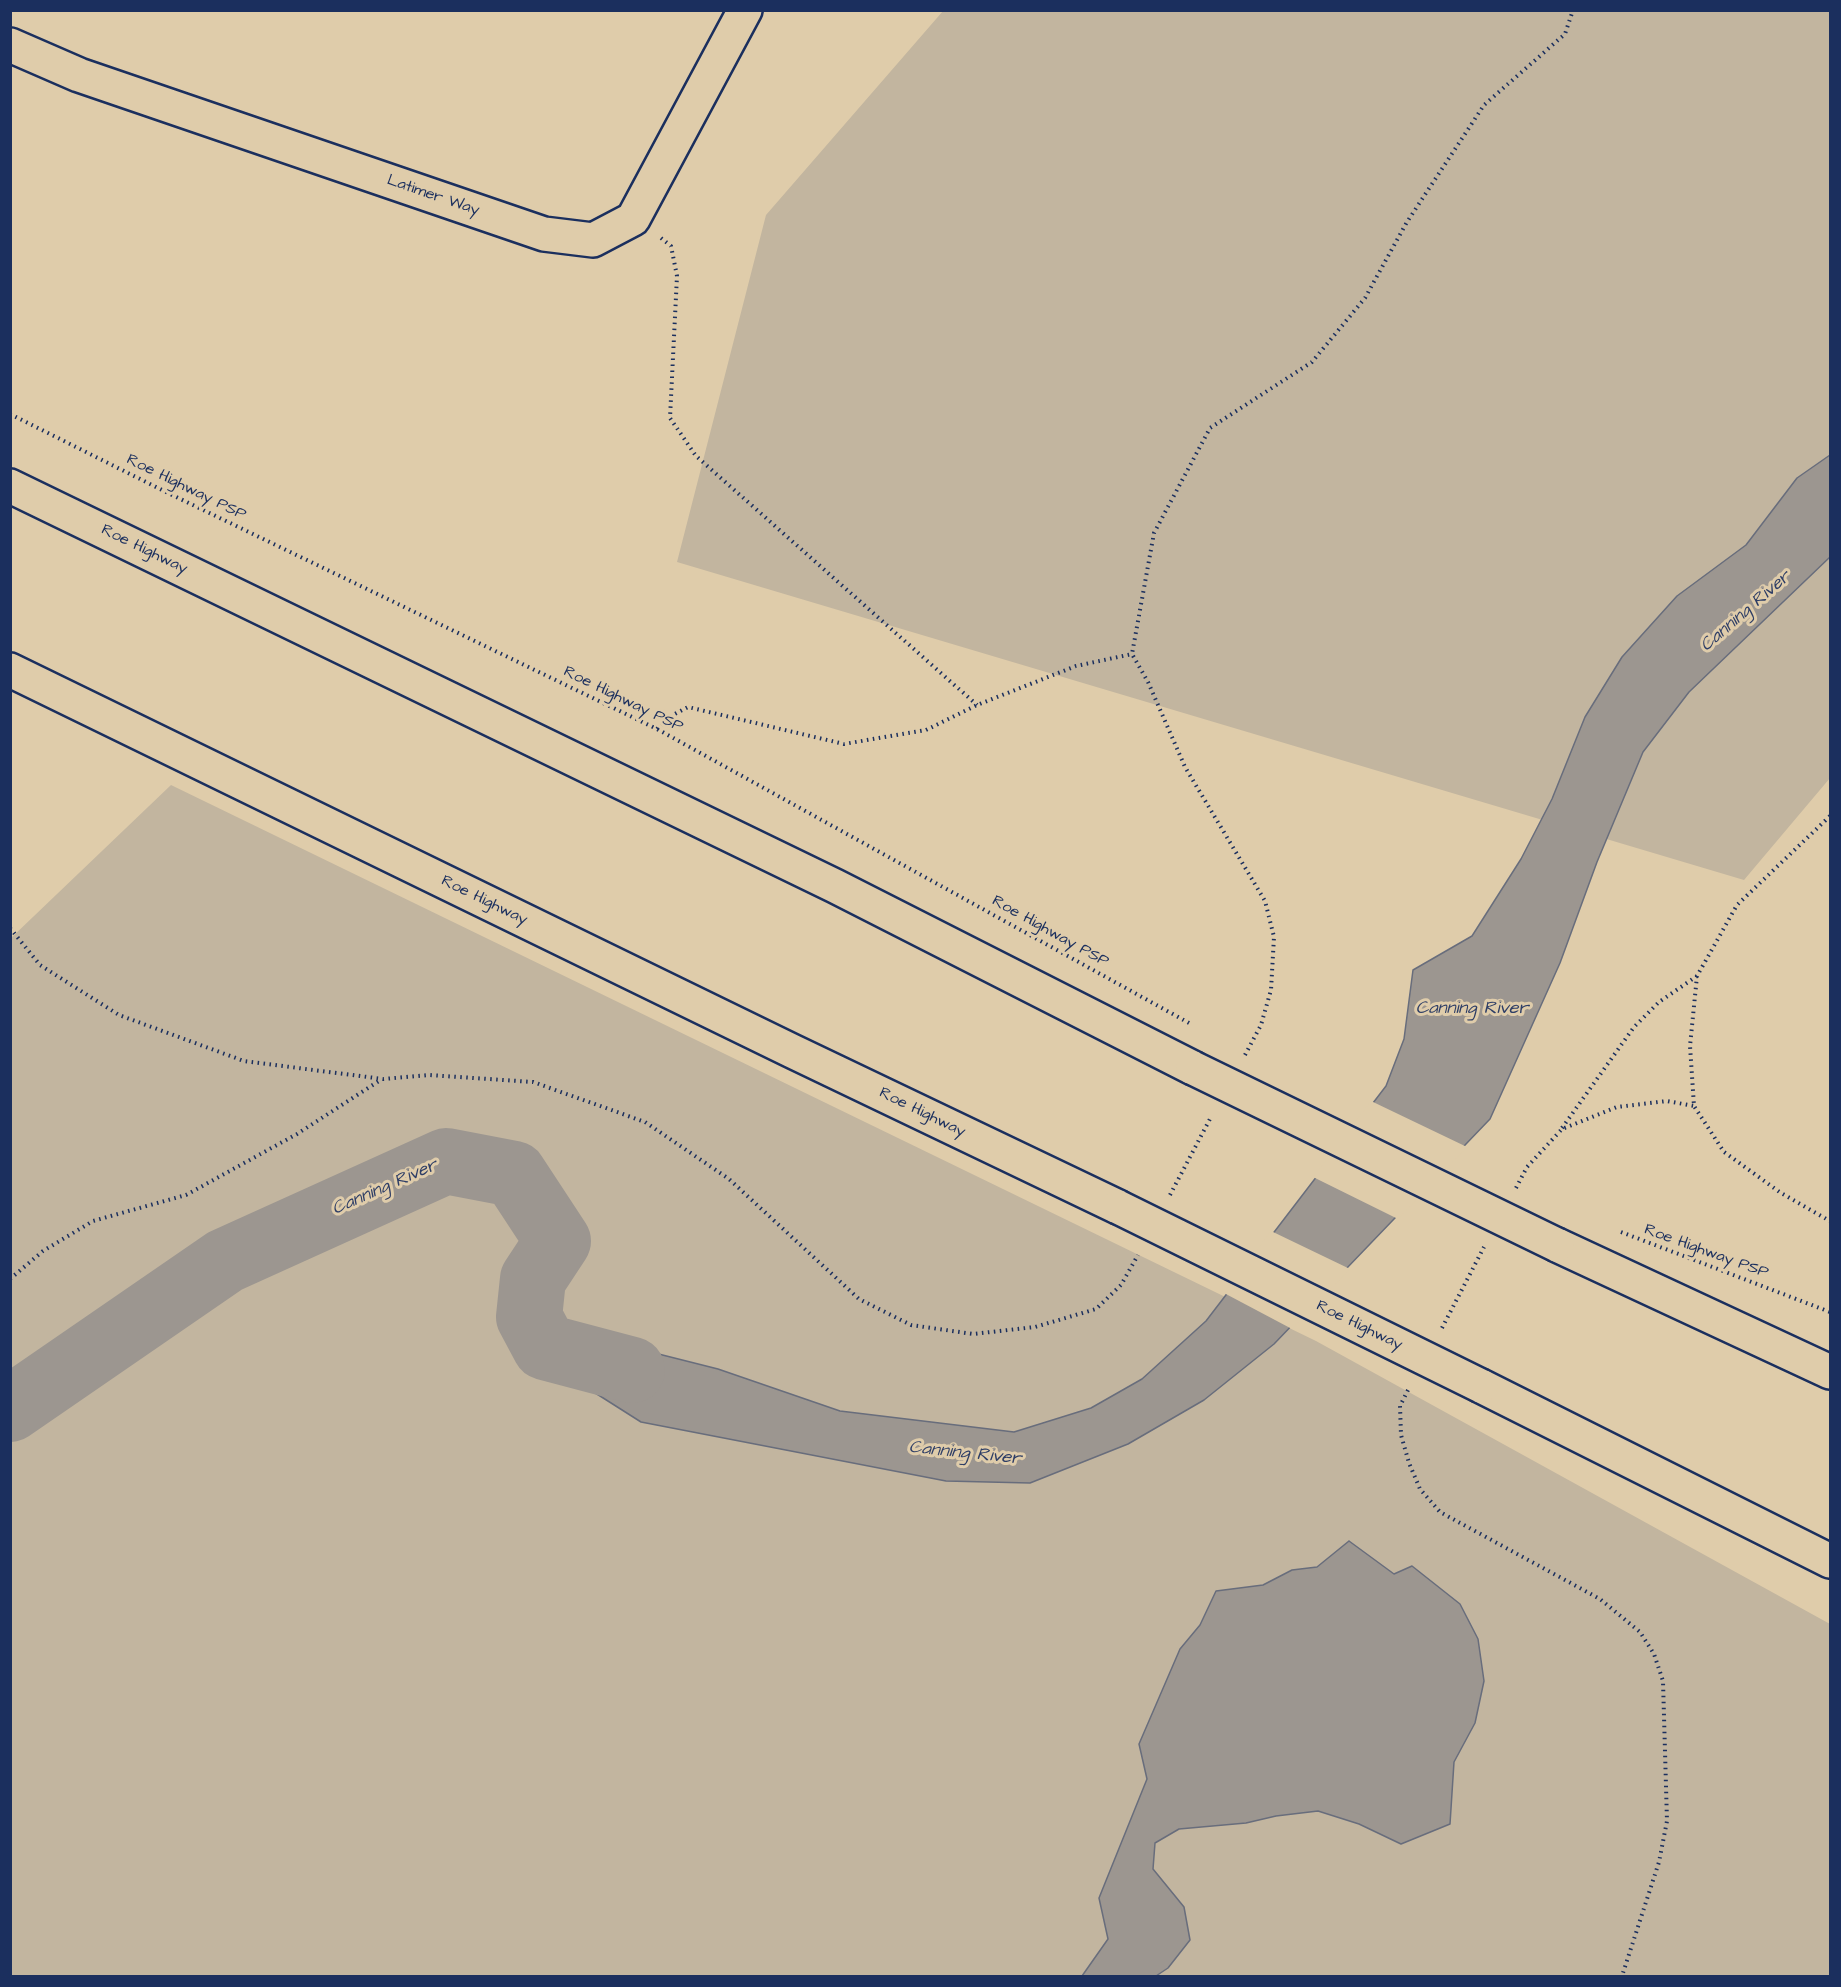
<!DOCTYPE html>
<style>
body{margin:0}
#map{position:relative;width:1841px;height:1987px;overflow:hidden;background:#dfccaa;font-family:"Architects Daughter",sans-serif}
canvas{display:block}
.frame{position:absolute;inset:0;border:12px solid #1b2f5e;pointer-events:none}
</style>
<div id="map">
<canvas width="1841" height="1987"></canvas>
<div class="frame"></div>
</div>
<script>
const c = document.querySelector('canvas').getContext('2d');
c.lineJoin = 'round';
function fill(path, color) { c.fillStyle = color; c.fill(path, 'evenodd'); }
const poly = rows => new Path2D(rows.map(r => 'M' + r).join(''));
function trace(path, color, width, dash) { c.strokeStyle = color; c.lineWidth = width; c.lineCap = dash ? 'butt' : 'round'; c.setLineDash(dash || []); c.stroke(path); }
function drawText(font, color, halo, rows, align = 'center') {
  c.font = font + ' "Architects Daughter",sans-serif'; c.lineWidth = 6; c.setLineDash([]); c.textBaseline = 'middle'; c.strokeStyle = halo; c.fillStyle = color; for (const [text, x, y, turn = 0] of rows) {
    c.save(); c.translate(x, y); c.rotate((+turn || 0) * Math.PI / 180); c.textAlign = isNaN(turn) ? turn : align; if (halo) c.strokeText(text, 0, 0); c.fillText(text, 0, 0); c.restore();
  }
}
const green = poly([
 [943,11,1830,11,1830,778,1744,880,677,562,766,215],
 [171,785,1316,1341,1830,1624,1830,1976,11,1976,11,938]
]);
const water = poly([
 [1830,455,1830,557,1689,692,1643,752,1597,862,1560,963,1490,1119,1274,1344,1204,1400,1128,1444,1030,1483,946,1481,641,1422,589,1389,545,1347,603,1340,718,1369,840,1411,1014,1432,1091,1408,1142,1379,1206,1321,1386,1086,1404,1039,1413,970,1472,936,1521,859,1552,799,1585,717,1622,657,1677,596,1746,545,1797,478,1830,455],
 [1349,1541,1394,1574,1412,1566,1460,1604,1478,1639,1484,1681,1475,1723,1454,1762,1450,1824,1401,1844,1359,1824,1318,1811,1276,1816,1246,1823,1179,1829,1155,1843,1153,1869,1184,1907,1190,1940,1168,1968,1156,1976,1082,1976,1108,1939,1099,1898,1147,1779,1139,1744,1180,1649,1200,1625,1216,1591,1263,1585,1292,1570,1317,1567,1349,1541]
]);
const pier = poly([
 [1371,1101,1467,1147,1398,1219,1313,1177],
 [1271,1231,1350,1269,1292,1329,1224,1293]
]);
const river = poly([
 [10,1409,225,1261,446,1161,514,1174,558,1241,533,1279,529,1317,545,1347,632,1370]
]);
const path = poly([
 [661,238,671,246,677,276,670,418,696,456,977,705],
 [10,414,168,493,657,729,1189,1023],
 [657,729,669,717,688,707,844,744,926,730,977,705,1076,666,1132,654],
 [1830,816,1737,905,1697,976,1690,1046,1694,1106,1724,1152,1781,1193,1830,1221],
 [10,928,40,965,119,1015,244,1061,383,1079,429,1075,533,1082,645,1122,729,1179,859,1299,911,1325,973,1334,1035,1327,1096,1309,1121,1285,1138,1255],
 [1245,1055,1261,1025,1271,990,1274,937,1265,901,1185,767,1148,682,1132,654,1154,533,1210,428,1312,362,1365,298,1407,222,1484,105,1565,34,1573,10],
 [1562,1128,1634,1027,1659,1002,1697,976],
 [1516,1188,1527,1167,1562,1129,1617,1107,1667,1101,1694,1106],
 [1170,1195,1211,1117],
 [1621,1232,1830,1312],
 [10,1279,43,1251,93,1221,186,1195,297,1134,382,1079],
 [1442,1328,1484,1247],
 [1408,1390,1400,1406,1401,1435,1409,1463,1420,1489,1440,1512,1600,1599,1640,1632,1654,1654,1663,1681,1667,1821,1659,1862,1622,1976]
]);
const minor = poly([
 [10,45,79,75,544,234,593,240,633,219,745,10]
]);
const motorway = poly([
 [10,486,835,886,1193,1068],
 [10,670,792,1051,1118,1207],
 [1557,1245,1830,1372],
 [1481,1386,1830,1561]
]);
const motorwayBridge = poly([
 [1193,1068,1557,1245],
 [1118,1207,1481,1386]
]);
const streetNames = [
 ["Latimer Way",433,196,19],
 ["Roe Highway PSP",186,488,26],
 ["Roe Highway",144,550,26],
 ["Roe Highway PSP",623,700,26],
 ["Roe Highway",484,901,26],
 ["Roe Highway PSP",1050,932,29],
 ["Roe Highway",922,1113,26],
 ["Roe Highway PSP",1706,1252,20],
 ["Roe Highway",1359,1326,26]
];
const waterNames = [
 ["Canning River",1746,612,-41],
 ["Canning River",1472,1009],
 ["Canning River",385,1188,-24],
 ["Canning River",965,1454,6]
];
fill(green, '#c2b59f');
fill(water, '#9c9690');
trace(water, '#686d7c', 1.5);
fill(pier, '#dfccaa');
trace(river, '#9c9690', 66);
trace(minor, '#1b2f5e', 38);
trace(motorway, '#1b2f5e', 38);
trace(path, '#1b2f5e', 4, [1.5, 4.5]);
trace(minor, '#dfccaa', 33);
trace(motorway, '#dfccaa', 33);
trace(motorwayBridge, '#1b2f5e', 38, []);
trace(motorwayBridge, '#dfccaa', 33);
drawText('16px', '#1b2f5e', '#dfccaa', streetNames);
drawText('italic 18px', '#2e3e66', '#dfccaa', waterNames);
</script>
